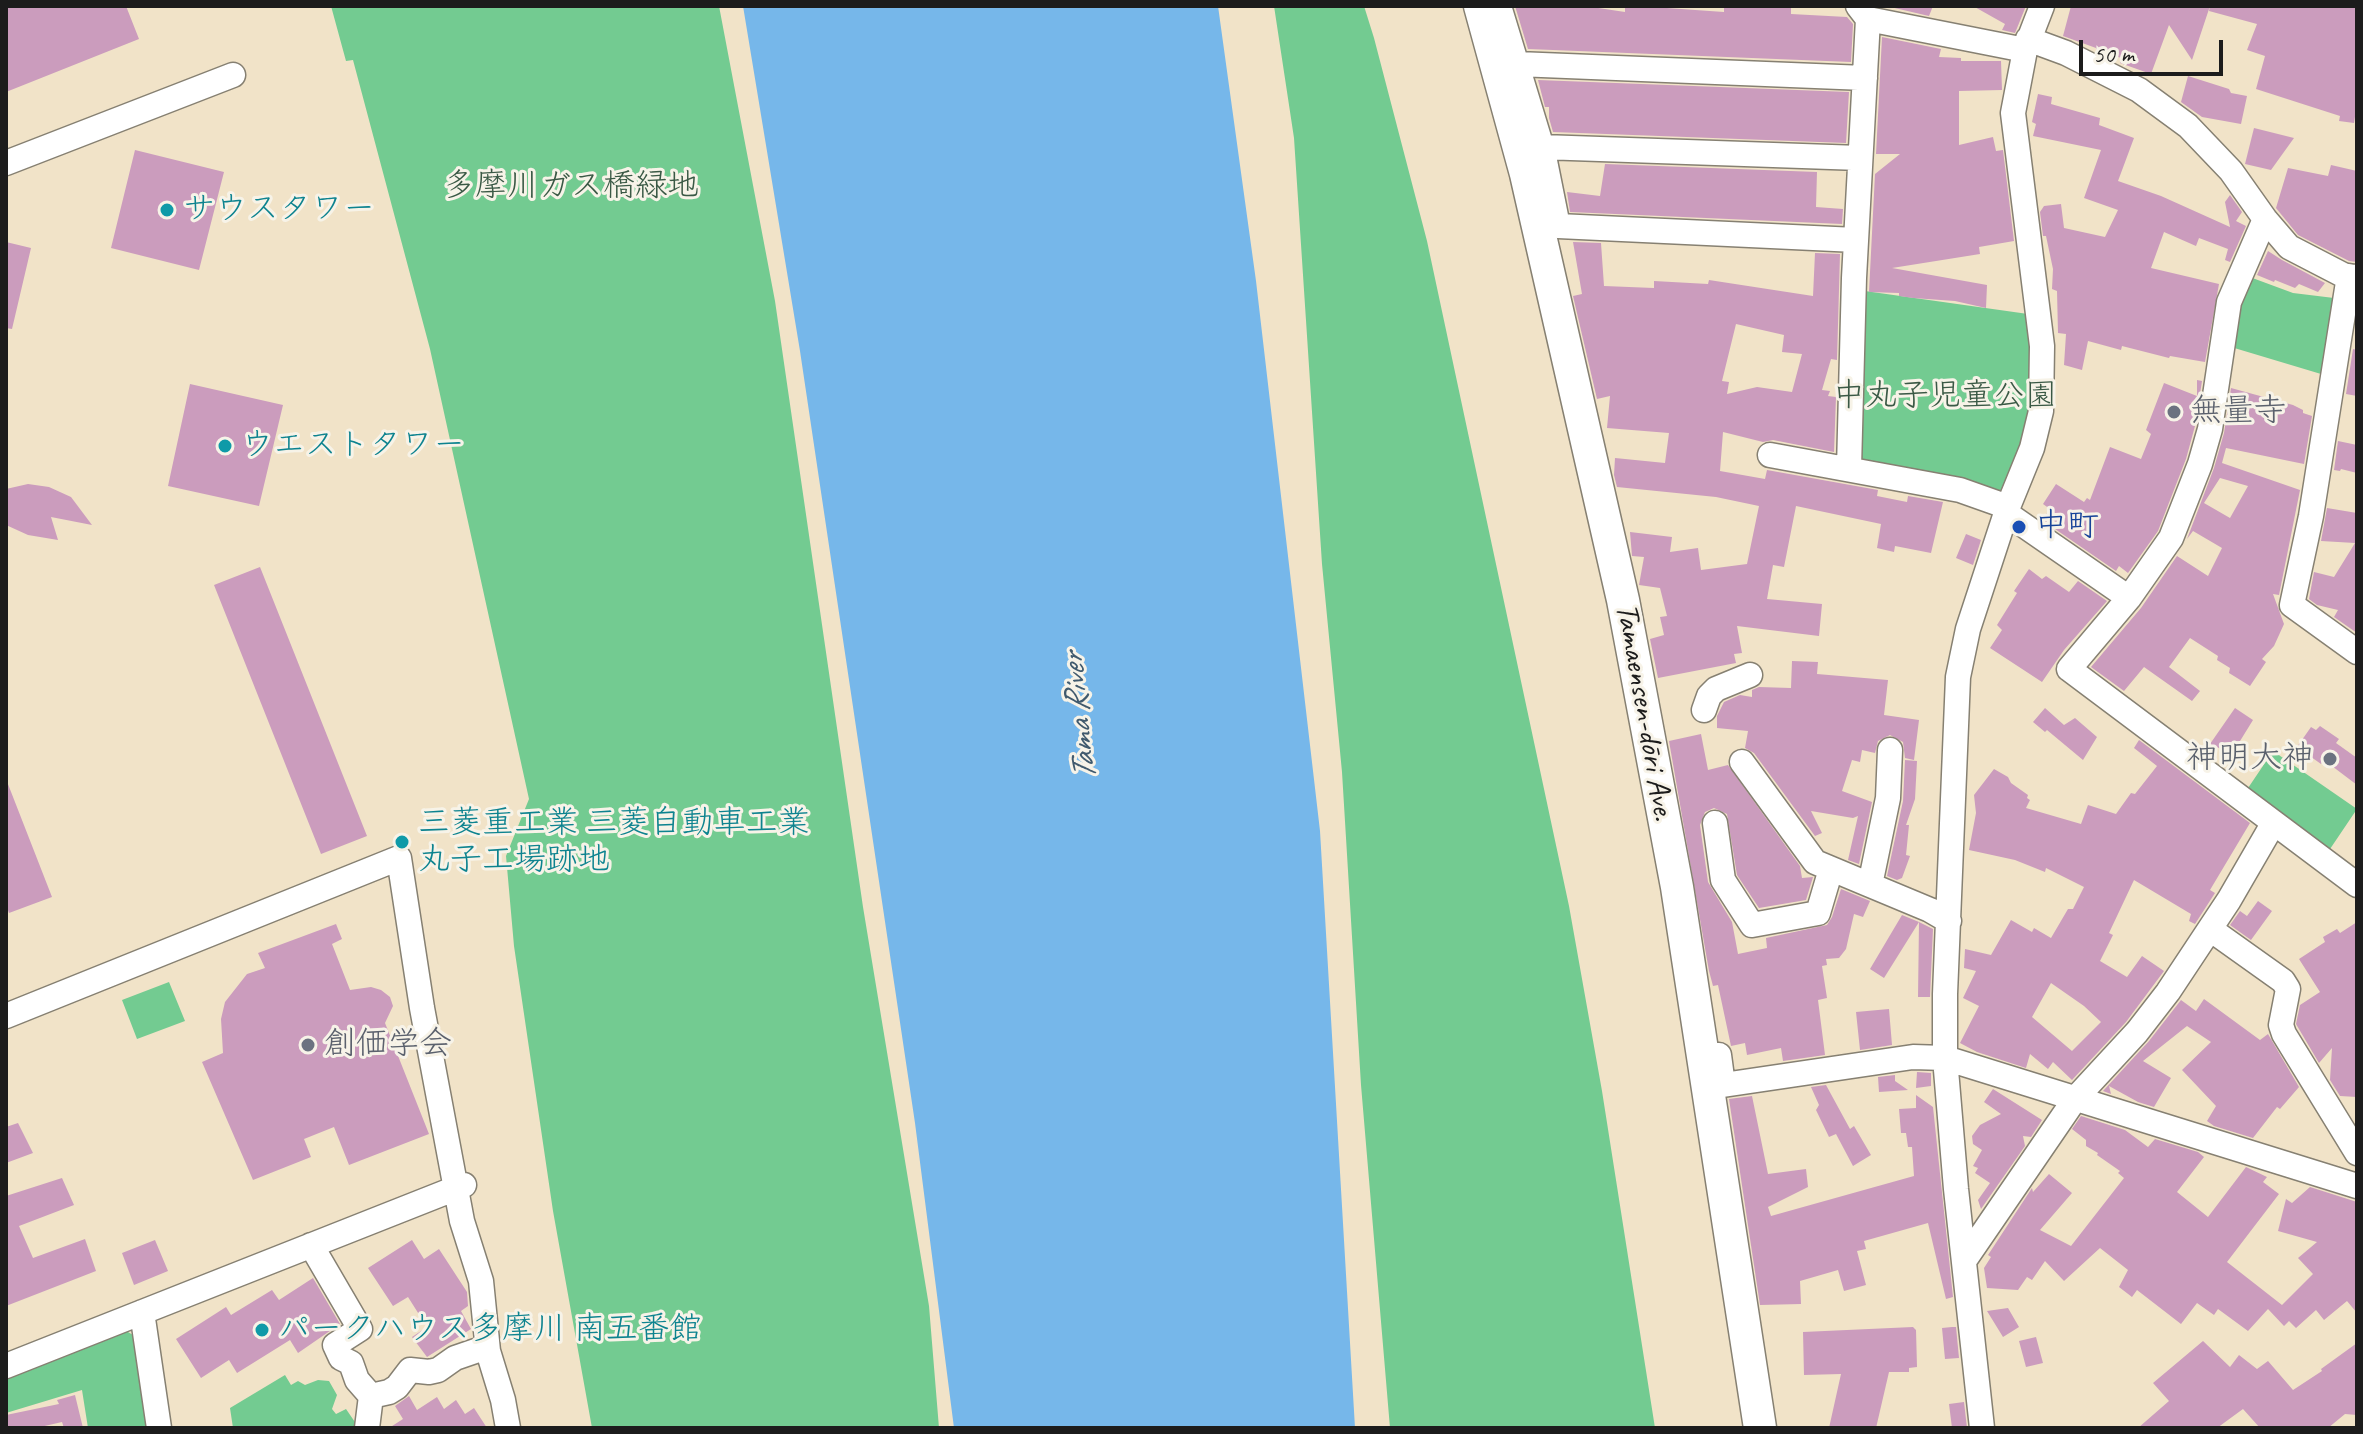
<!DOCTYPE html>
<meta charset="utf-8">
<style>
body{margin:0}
#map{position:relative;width:2363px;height:1434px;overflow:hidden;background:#f1e3c8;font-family:Caveat,sans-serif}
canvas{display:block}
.frame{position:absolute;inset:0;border:8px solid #1c1c1c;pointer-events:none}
.scale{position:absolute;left:2079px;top:40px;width:144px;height:36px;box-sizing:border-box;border:4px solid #1c1c1c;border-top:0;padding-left:10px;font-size:24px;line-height:28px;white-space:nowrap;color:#1c1c1c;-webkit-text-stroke:6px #f7f3e8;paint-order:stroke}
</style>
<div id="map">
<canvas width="2363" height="1434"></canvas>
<div class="frame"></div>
<div class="scale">50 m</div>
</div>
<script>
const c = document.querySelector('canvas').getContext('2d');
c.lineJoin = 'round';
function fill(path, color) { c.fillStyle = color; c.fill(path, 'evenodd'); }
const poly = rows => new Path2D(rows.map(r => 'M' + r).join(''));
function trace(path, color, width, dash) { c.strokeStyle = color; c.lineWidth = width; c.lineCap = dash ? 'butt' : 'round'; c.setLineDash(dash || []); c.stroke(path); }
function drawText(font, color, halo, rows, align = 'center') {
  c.font = font + ' Caveat,"Klee One",sans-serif'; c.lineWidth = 6; c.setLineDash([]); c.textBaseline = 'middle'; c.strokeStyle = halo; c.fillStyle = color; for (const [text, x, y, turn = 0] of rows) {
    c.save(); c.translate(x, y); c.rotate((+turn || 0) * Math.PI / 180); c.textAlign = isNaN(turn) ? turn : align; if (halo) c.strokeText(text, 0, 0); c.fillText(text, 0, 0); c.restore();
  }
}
const green = poly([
 [331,6,719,6,775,301,863,907,929,1306,939,1428,592,1428,553,1211,514,946,506,856,529,799,430,349,353,60,346,61],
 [1274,6,1364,6,1374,38,1427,241,1569,906,1602,1091,1655,1428,1390,1428,1361,1085,1342,772,1322,564,1294,138],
 [2247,276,2293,293,2334,298,2321,374,2231,347],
 [1865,291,2028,314,2032,375,2029,418,2019,462,2002,498,1862,464,1858,457],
 [2273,751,2357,809,2328,852,2244,794],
 [169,982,185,1021,137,1039,122,1000],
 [123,1329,138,1338,153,1428,88,1428,82,1390,6,1413,6,1376],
 [285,1375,291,1385,298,1381,305,1385,318,1380,329,1381,337,1395,332,1409,336,1414,346,1409,359,1428,233,1428,230,1408]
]);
const water = poly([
 [743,6,1218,6,1256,281,1320,831,1355,1428,954,1428,915,1123,800,351]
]);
const building = poly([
 [6,6,126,6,139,39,6,92],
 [1515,6,1585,6,1625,12,1625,6,1638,6,1724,12,1724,7,1772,7,1791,8,1791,14,1847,17,1853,24,1851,62,1528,49],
 [1886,6,1933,6,1929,16],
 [1973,6,2026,6,2015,33,2002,30,2005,24],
 [2071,6,2357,6,2357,104,2354,123,2339,121,2340,116,2256,89,2265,56,2247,50,2257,24,2209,11,2210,6,2192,60,2169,25,2151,74,2120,63,2122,58,2098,52,2096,48,2063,36],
 [1882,37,1941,49,1939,57,1961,58,1961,61,2001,61,2002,90,1959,91,1959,145,1993,137,1996,151,2003,150,2014,241,1979,247,1980,254,1892,268,1987,285,1986,308,1955,301,1913,298,1899,296,1899,293,1869,292,1875,174,1900,154,1876,154],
 [2188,76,2229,89,2231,93,2247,96,2241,124,2202,117,2181,102],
 [1538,80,1849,92,1846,143,1553,132,1549,118,1549,107,1545,107],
 [2038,94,2052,97,2051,104,2100,118,2099,125,2134,138,2118,181,2161,196,2230,227,2225,202,2230,195,2242,212,2236,221,2246,226,2230,262,2225,260,2228,249,2199,238,2196,246,2164,232,2151,268,2219,284,2205,362,2170,356,2169,358,2122,346,2121,350,2088,341,2082,370,2064,365,2066,334,2058,333,2057,291,2052,289,2053,269,2046,236,2043,236,2040,212,2044,206,2061,204,2064,228,2105,237,2118,210,2084,198,2101,150,2033,136,2036,124,2032,122],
 [2254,128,2294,138,2271,170,2245,164],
 [135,150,224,172,199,270,111,248],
 [1605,164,1817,172,1816,207,1843,209,1842,224,1570,212,1567,192,1600,196],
 [2331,165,2357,171,2357,262,2349,261,2298,235,2276,208,2288,168,2328,176],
 [6,242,31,248,12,329,6,328],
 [1573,242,1601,243,1604,286,1654,288,1654,281,1708,284,1709,280,1813,296,1815,253,1840,254,1837,360,1831,359,1822,390,1830,391,1828,396,1836,397,1834,452,1773,440,1763,442,1723,432,1720,471,1765,479,1767,470,1878,490,1877,496,1907,502,1908,496,1943,502,1931,553,1895,546,1894,552,1877,548,1881,524,1796,506,1784,567,1773,565,1767,599,1822,604,1819,636,1737,626,1742,653,1734,654,1736,663,1658,678,1650,639,1664,635,1660,617,1667,616,1660,588,1639,585,1644,557,1632,556,1630,532,1672,537,1670,552,1698,548,1701,570,1747,564,1759,506,1716,497,1617,487,1614,475,1615,458,1665,463,1669,433,1607,428,1610,396,1597,399,1573,296,1582,294],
 [1736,324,1784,335,1782,352,1802,354,1792,392,1757,387,1727,394,1729,382,1722,381],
 [2268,251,2282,260,2325,283,2318,292,2299,284,2295,288,2275,280,2274,282,2257,275],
 [2353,349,2357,350,2357,396,2346,394],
 [2197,380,2202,381,2195,426,2186,459,2158,531,2128,573,2119,566,2116,571,2042,520,2050,509,2043,504,2056,484,2084,502,2087,498,2090,500,2110,447,2141,459,2151,434,2146,430,2164,383,2197,396],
 [190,384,283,405,259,506,168,486],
 [2231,388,2293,405,2303,410,2303,413,2312,416,2304,464,2226,448,2222,463,2300,490,2279,595,2273,594,2284,624,2274,646,2262,659,2266,662,2250,686,2229,673,2230,668,2217,660,2218,656,2190,638,2169,667,2200,691,2192,701,2144,667,2124,691,2091,667,2141,608,2177,556,2208,576,2222,548,2193,531,2187,539,2214,468,2224,433],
 [2220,478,2248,486,2230,518,2204,503],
 [2338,441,2357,445,2357,473,2341,469,2340,471,2334,470],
 [28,484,49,487,71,497,92,525,51,517,58,540,28,535,6,525,6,489],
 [2327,508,2357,513,2357,633,2334,617,2338,610,2317,605,2309,599,2314,572,2334,577,2355,543,2321,541],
 [1966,534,1981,540,1973,565,1956,558],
 [260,567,367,836,321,854,214,585],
 [2029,569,2042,579,2046,576,2069,592,2078,581,2107,601,2064,650,2042,682,1990,648,2002,630,1997,625,2017,593,2014,591],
 [1792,661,1818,662,1817,674,1888,680,1884,715,1919,720,1914,760,1905,758,1903,742,1890,735,1878,741,1875,753,1862,750,1860,762,1852,760,1842,791,1872,802,1859,864,1848,860,1858,816,1853,818,1811,811,1822,833,1815,836,1754,753,1745,748,1748,731,1717,728,1717,716,1724,702,1740,695,1752,697,1752,690,1759,687,1791,688],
 [2045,708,2064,725,2075,718,2097,737,2083,760,2047,730,2045,732,2033,722],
 [2235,708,2253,720,2232,754,2210,744],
 [2320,726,2339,739,2336,743,2357,758,2357,785,2324,760,2321,764,2297,747,2311,727,2316,730],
 [1701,734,1708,770,1728,765,1800,866,1802,878,1813,877,1806,900,1759,908,1737,875,1727,814,1714,808,1705,812,1700,825,1708,882,1732,922,1738,954,1767,948,1766,938,1827,925,1832,917,1841,889,1870,901,1863,917,1854,914,1846,949,1839,958,1826,959,1827,965,1822,966,1827,998,1818,1000,1825,1055,1783,1061,1781,1048,1747,1055,1745,1043,1731,1046,1718,985,1713,986,1709,971,1669,741],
 [2139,740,2250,823,2210,890,2215,893,2195,924,2189,921,2191,914,2134,880,2109,933,2113,935,2100,961,2127,977,2142,956,2164,971,2126,1022,2072,1080,2053,1062,2048,1069,2030,1054,2026,1068,1977,1052,1960,1043,1979,1006,1963,998,1976,971,1964,968,1965,949,1991,955,2011,920,2032,932,2034,928,2051,938,2068,909,2073,909,2084,887,2046,868,2045,872,2015,860,1969,850,1976,813,1974,795,1994,769,2008,777,2011,783,2028,795,2027,798,2030,800,2026,808,2081,824,2088,805,2116,814,2131,793,2135,794,2157,766,2134,748],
 [2051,983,2084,1006,2101,1022,2072,1051,2032,1017],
 [1905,760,1917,761,1915,799,1906,825,1909,825,1906,855,1910,856,1902,878,1897,880,1887,876,1903,801],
 [6,779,52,897,9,913,6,905],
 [2258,901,2272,911,2251,940,2230,925,2240,911,2247,916],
 [1902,915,1919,922,1884,978,1870,969],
 [1919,922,1933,929,1930,997,1918,997],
 [2357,922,2357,1097,2340,1096,2330,1080,2332,1048,2319,1063,2296,1024,2300,1005,2320,992,2299,959,2325,942,2323,937,2337,929,2340,933],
 [336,924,342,939,332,944,350,990,371,987,381,990,390,997,393,1006,385,1023,429,1134,349,1165,334,1127,304,1139,311,1157,253,1180,202,1062,223,1053,221,1019,225,1002,247,974,265,968,258,953],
 [2204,999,2260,1040,2268,1034,2299,1087,2280,1109,2277,1107,2253,1138,2214,1126,2207,1121,2216,1106,2182,1070,2211,1042,2187,1026,2143,1061,2171,1078,2154,1107,2138,1102,2109,1086,2111,1094,2103,1091,2149,1041,2181,1000,2196,1011],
 [1889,1009,1892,1045,1860,1050,1856,1012],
 [1917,1072,1931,1073,1931,1086,1916,1088],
 [1895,1075,1895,1081,1908,1090,1879,1092,1878,1077],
 [1826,1085,1850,1129,1854,1126,1871,1155,1853,1166,1836,1134,1829,1137,1816,1110,1819,1105,1811,1087],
 [1993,1089,2042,1120,2031,1137,2023,1136,2025,1146,1981,1209,1978,1200,1990,1183,1975,1173,1978,1168,1973,1166,1982,1150,1973,1144,1972,1136,1980,1125,2001,1114,1984,1102],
 [1916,1095,1933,1107,1953,1297,1946,1299,1928,1223,1864,1241,1866,1249,1857,1251,1866,1285,1844,1291,1838,1270,1800,1281,1801,1304,1760,1305,1729,1099,1752,1096,1768,1174,1806,1169,1808,1187,1768,1207,1771,1216,1914,1176,1912,1147,1908,1147,1906,1133,1901,1133,1899,1109,1916,1108],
 [2081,1116,2125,1130,2148,1147,2155,1139,2198,1152,2204,1157,2177,1192,2208,1217,2246,1167,2267,1177,2263,1182,2279,1194,2227,1262,2282,1305,2313,1274,2298,1258,2317,1242,2278,1231,2286,1199,2292,1203,2310,1187,2357,1202,2357,1313,2347,1301,2324,1320,2316,1310,2296,1328,2289,1321,2284,1326,2268,1309,2248,1331,2218,1309,2214,1315,2197,1303,2181,1324,2137,1290,2132,1297,2119,1287,2128,1270,2100,1248,2064,1281,2045,1261,2032,1280,2027,1277,2018,1290,1987,1288,1984,1268,1991,1257,1988,1255,2032,1188,2033,1192,2049,1174,2072,1193,2040,1230,2071,1246,2124,1178,2118,1173,2120,1171,2097,1155,2098,1153,2086,1146,2086,1140,2072,1129],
 [18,1123,33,1153,6,1163,6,1127],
 [62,1178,74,1205,19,1226,33,1258,85,1239,96,1271,6,1306,6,1196],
 [155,1240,168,1271,134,1285,122,1253],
 [412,1240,424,1259,439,1249,467,1292,468,1306,461,1311,471,1329,427,1357,412,1337,427,1327,408,1297,393,1306,368,1268],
 [313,1278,340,1324,298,1353,290,1340,237,1373,229,1360,201,1378,176,1339,226,1307,231,1315,272,1290,279,1300],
 [2008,1308,2019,1327,2003,1337,1987,1311],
 [1913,1327,1916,1330,1917,1367,1909,1368,1909,1372,1889,1372,1876,1428,1829,1428,1841,1374,1804,1375,1803,1332],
 [1952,1327,1956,1327,1959,1358,1945,1359,1942,1328],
 [2036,1337,2043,1363,2026,1367,2019,1341],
 [2203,1341,2230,1367,2239,1355,2257,1369,2268,1361,2293,1390,2322,1371,2321,1369,2357,1343,2357,1415,2345,1414,2328,1428,2260,1428,2243,1409,2217,1428,2138,1428,2169,1401,2153,1383],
 [75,1395,83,1428,64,1428,62,1422,36,1428,6,1428,6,1415,59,1404,57,1400],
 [409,1396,417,1410,437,1397,444,1409,456,1400,465,1414,474,1408,487,1428,389,1428,403,1419,395,1406],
 [1964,1402,1967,1428,1952,1428,1949,1404]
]);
const minor = poly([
 [1499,6,1543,151,1558,226,1856,240],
 [1858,6,1868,19,2025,50],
 [2028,39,2066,53,2139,90,2188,126,2231,171,2265,219,2289,247,2345,276,2357,277],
 [1517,64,1865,78],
 [1542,147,1860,158],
 [6,163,233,75],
 [2265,219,2229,302,2210,429,2200,464,2171,538,2129,598,2069,669,2357,885],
 [2349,276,2311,516,2292,605,2357,652],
 [1770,455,1960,490,2008,507],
 [1849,468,1854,278,1868,19],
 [2006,513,2129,598],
 [1704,710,1709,696,1716,689,1750,675],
 [1742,762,1815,862,1870,885,1888,798,1890,750],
 [1715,823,1723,880,1752,925,1818,913,1831,869],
 [1870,885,1930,910,1949,921],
 [2210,929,2283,981,2288,989,2281,1025,2284,1034,2357,1153],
 [6,1016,399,858,422,1008,462,1221,481,1281,488,1351,503,1400,508,1428],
 [1719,1055,1723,1085,1913,1057,1945,1058,2357,1186],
 [311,1245,360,1329,335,1345,341,1358,351,1363,357,1380,371,1396,367,1428],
 [1964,1261,2075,1099,2137,1032,2168,992,2229,900,2273,824],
 [142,1312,159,1428],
 [6,1366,464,1185],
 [371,1396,389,1392,397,1387,410,1370,429,1372,438,1370,455,1358,487,1347],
 [1982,1428,1956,1189,1945,1058,1945,994,1958,677,1968,629,2008,507,2032,448,2041,411,2042,346,2013,113,2025,50,2042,6]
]);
const major = poly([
 [1480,6,1526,174,1623,600,1677,887,1760,1428]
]);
const markers = [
 [167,210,8,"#0f9aa8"],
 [2174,412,8,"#6b7280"],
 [225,446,8,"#0f9aa8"],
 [2019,527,8,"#1a4fb4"],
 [2330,759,8,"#6b7280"],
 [402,842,8,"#0f9aa8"],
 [308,1045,8,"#6b7280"],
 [262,1330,8,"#0f9aa8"]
];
const parkNames = [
 ["多摩川ガス橋緑地",571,187],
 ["中丸子児童公園",1945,397]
];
const cultureNames = [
 ["サウスタワー",183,210],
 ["ウエストタワー",241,446],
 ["三菱重工業 三菱自動車工業",418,824],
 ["丸子工場跡地",418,861],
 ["パークハウス多摩川 南五番館",278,1330]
];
const worshipNames = [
 ["無量寺",2190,412],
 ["神明大神",2314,759,"right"],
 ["創価学会",324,1045]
];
const transitNames = [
 ["中町",2035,527]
];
const streetNames = [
 ["Tamaensen-dōri Ave.",1644,712,80]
];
const waterNames = [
 ["Tama River",1080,717,-96]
];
fill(green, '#73cb91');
fill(water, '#76b7ea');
fill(building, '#cb9cbd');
trace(minor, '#868072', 27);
trace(major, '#868072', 35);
trace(minor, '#fff', 24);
trace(major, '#fff', 32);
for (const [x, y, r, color] of markers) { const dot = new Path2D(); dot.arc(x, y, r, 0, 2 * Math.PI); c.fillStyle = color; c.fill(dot); trace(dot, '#f7f3e8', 3); }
drawText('32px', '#3a5945', '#f7f3e8', parkNames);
drawText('32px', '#0d838f', '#f7f3e8', cultureNames, 'left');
drawText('32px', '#5b616d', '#f7f3e8', worshipNames, 'left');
drawText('32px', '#164399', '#f7f3e8', transitNames, 'left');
drawText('32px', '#1c1c1c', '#f7f3e8', streetNames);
drawText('italic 34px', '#405a6e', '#f7f3e8', waterNames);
</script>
